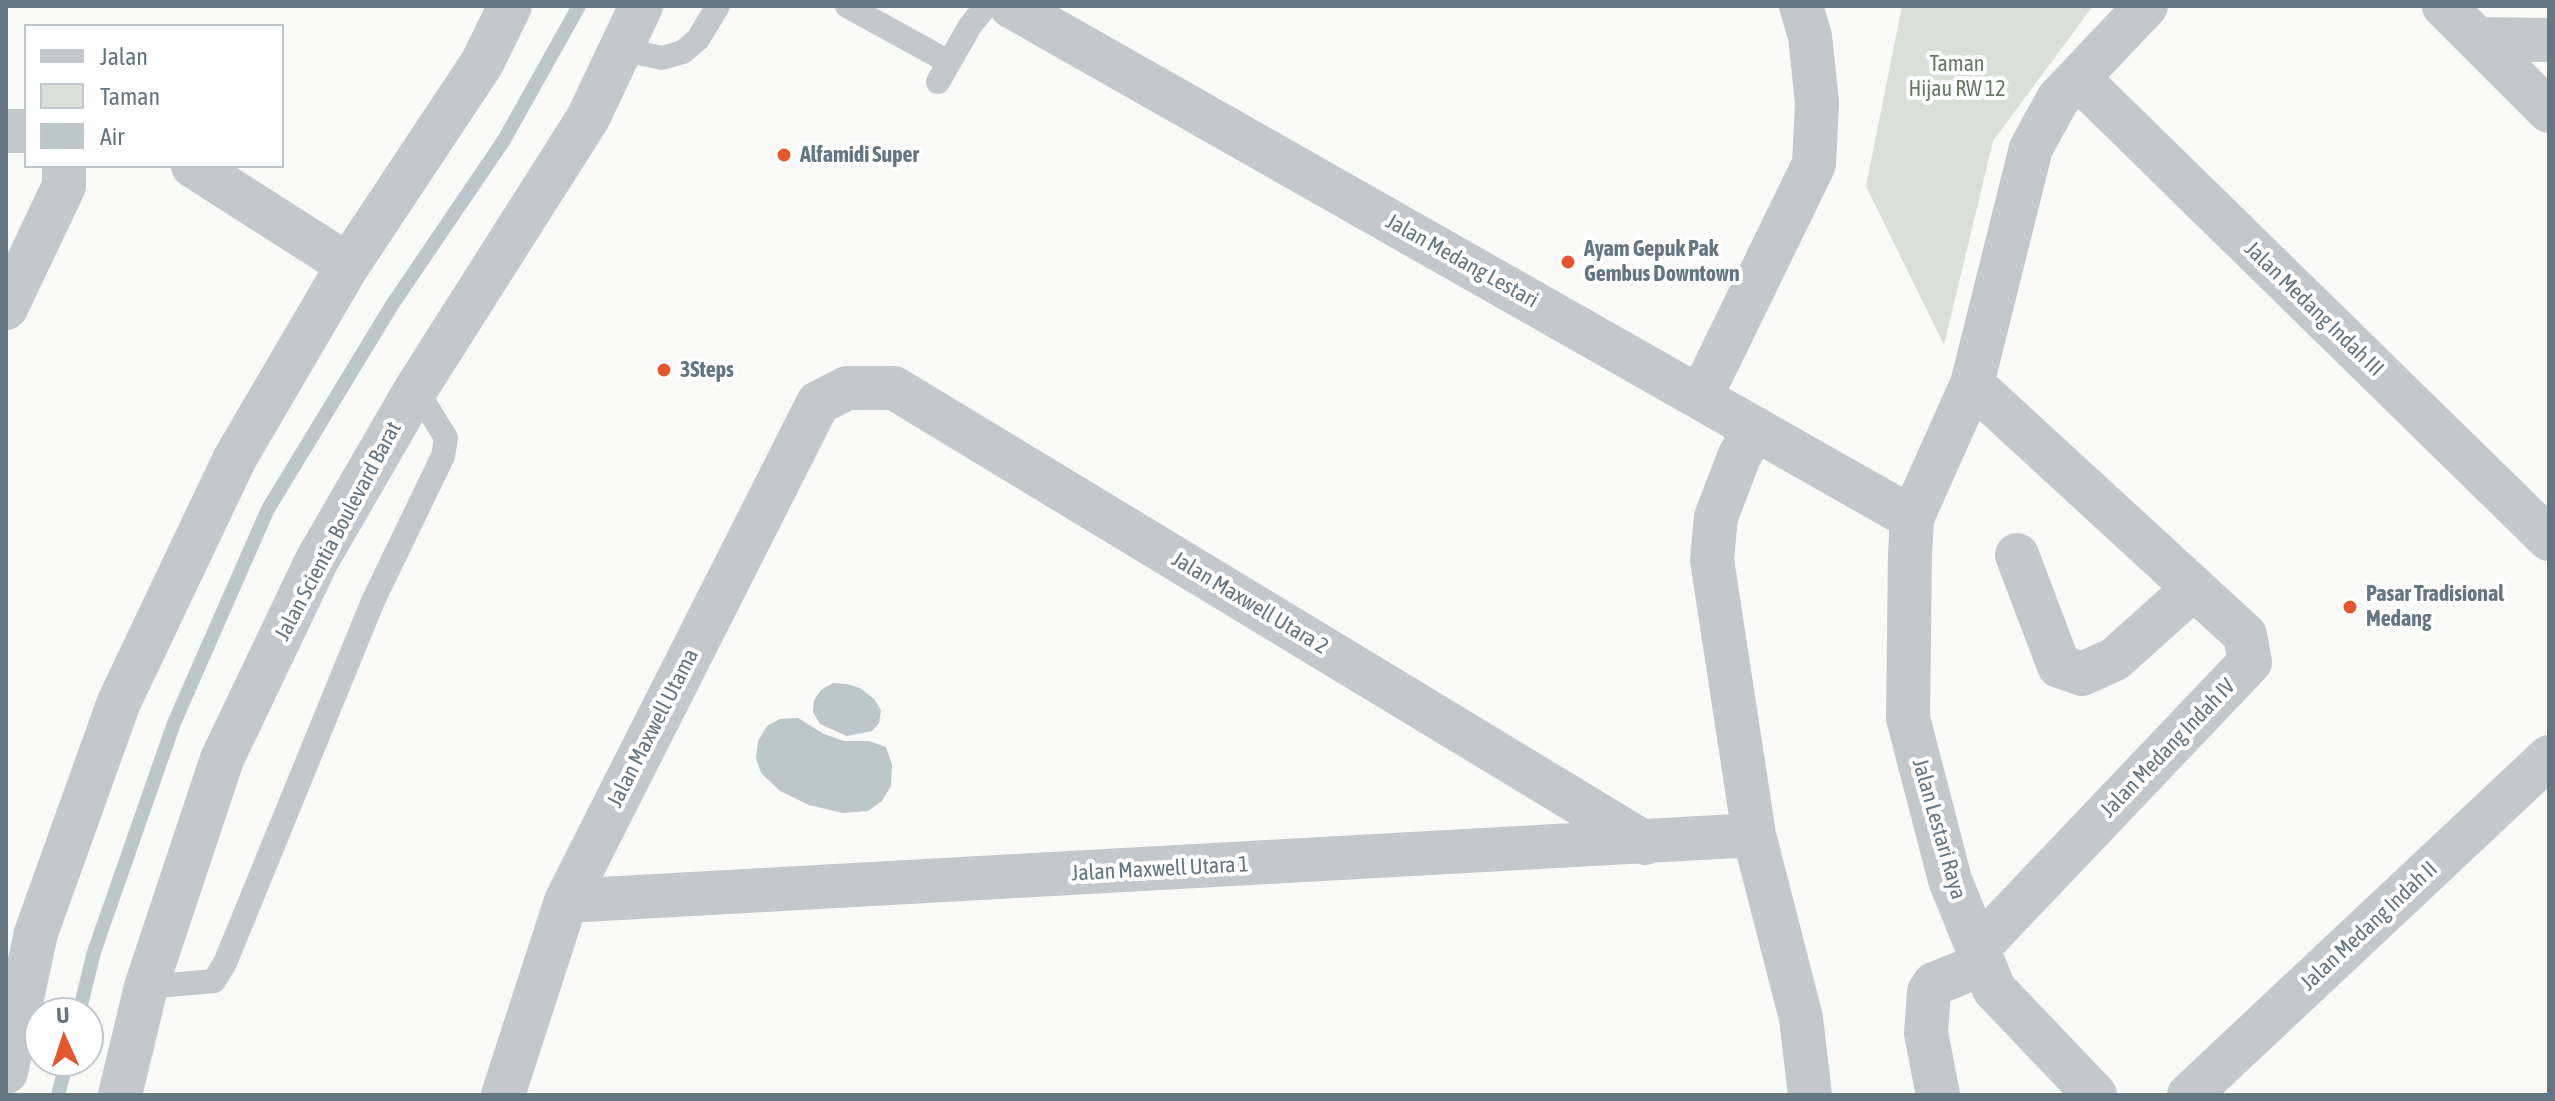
<!DOCTYPE html>
<style>
body{margin:0}
#map{position:relative;width:2555px;height:1101px;overflow:hidden;background:#fafaf8;font-family:"Asap Condensed",sans-serif}
canvas{display:block}
.frame{position:absolute;inset:0;border:8px solid #657683;pointer-events:none}
.legend{position:absolute;left:24px;top:24px;width:260px;height:144px;box-sizing:border-box;background:#fff;border:2px solid #c1c8cd;margin:0;padding:10px 14px;list-style:none;font-size:24px;color:#657683}
.legend li{display:flex;align-items:center;gap:16px;height:40px}
.legend b{width:40px;border:2px solid #c1c8cd}
.north{position:absolute;left:24px;top:997px;width:80px;height:80px;box-sizing:border-box;background:#fff;border:2px solid #c1c8cd;border-radius:50%;rotate:357deg;font-size:22px;font-weight:700;line-height:32px;text-align:center;color:#657683}
.north::after{content:'';display:block;margin:auto;width:28px;height:36px;background:#e4572e;clip-path:polygon(50% 0,100% 100%,50% 72%,0 100%)}
</style>
<div id="map">
<canvas width="2555" height="1101"></canvas>
<div class="frame"></div>
<ul class="legend">
<li><b style="height:10px;background:#c3c8cc"></b>Jalan</li>
<li><b style="height:22px;background:#dadfd7"></b>Taman</li>
<li><b style="height:22px;background:#bbc7cb"></b>Air</li>
</ul>
<div class="north">U</div>
</div>
<script>
const c = document.querySelector('canvas').getContext('2d');
c.lineJoin = 'round';
function fill(path, color) { c.fillStyle = color; c.fill(path, 'evenodd'); }
const poly = rows => new Path2D(rows.map(r => 'M' + r).join(''));
function trace(path, color, width, dash) { c.strokeStyle = color; c.lineWidth = width; c.lineCap = dash ? 'butt' : 'round'; c.setLineDash(dash || []); c.stroke(path); }
function drawText(font, color, halo, rows, align = 'center') {
  c.font = font + ' "Asap Condensed",sans-serif'; c.lineWidth = 8; c.setLineDash([]); c.textBaseline = 'middle'; c.strokeStyle = halo; c.fillStyle = color; for (const [text, x, y, turn = 0] of rows) {
    c.save(); c.translate(x, y); c.rotate((+turn || 0) * Math.PI / 180); c.textAlign = isNaN(turn) ? turn : align; if (halo) c.strokeText(text, 0, 0); c.fillText(text, 0, 0); c.restore();
  }
}
const green = poly([
 [1902,6,2093,6,1993,141,1944,345,1866,186]
]);
const water = poly([
 [833,683,847,684,860,688,874,699,881,710,879,723,872,731,847,736,820,724,813,712,814,700,821,690],
 [798,718,824,734,844,741,869,741,886,747,892,765,891,786,882,801,868,811,843,813,809,805,780,791,761,773,756,758,758,741,767,726,780,719]
]);
const stream = poly([
 [79,1013,94,952,174,723,268,509,392,305,504,140,579,6],
 [58,1095,67,1061]
]);
const service = poly([
 [847,6,949,62],
 [621,49,662,58,683,52,698,39,718,6],
 [938,82,970,26,986,6],
 [146,987,214,981,225,963,373,601,443,456,446,438,416,389]
]);
const minor = poly([
 [1011,6,1912,518],
 [2444,6,2549,111],
 [2477,39,2549,40],
 [2079,79,2549,539],
 [6,131,26,131],
 [193,166,348,265],
 [6,308,64,186,64,166],
 [1972,384,2245,635,2250,662,1977,949],
 [1701,396,1814,164,1817,103,1810,36,1801,6],
 [1755,428,1739,457,1716,517,1712,560,1754,835,1801,1018,1810,1095],
 [2017,555,2059,666,2082,674,2115,659,2193,589],
 [566,901,1754,835],
 [503,1095,566,901,818,403,847,388,894,388,1645,843],
 [1938,1095,1926,1033,1929,992,1934,984,1983,964],
 [2095,1095,1994,989,1950,880,1908,718,1910,554,1912,518,1972,384,2031,148,2058,99,2146,6],
 [2189,1095,2549,757]
]);
const tertiary = poly([
 [6,1072,36,933,119,702,235,458,348,265,482,63,510,6],
 [120,1095,146,987,222,759,317,560,416,389,588,118,641,6]
]);
const markers = [
 [784,155,8,"#e4572e"],
 [1568,262,8,"#e4572e"],
 [664,370,8,"#e4572e"],
 [2350,607,8,"#e4572e"]
];
const parkNames = [
 ["Taman",1957,64],
 ["Hijau RW 12",1957,89]
];
const poiNames = [
 ["Alfamidi Super",800,155],
 ["Ayam Gepuk Pak",1584,249],
 ["Gembus Downtown",1584,274],
 ["3Steps",680,370],
 ["Pasar Tradisional",2366,594],
 ["Medang",2366,619]
];
const streetNames = [
 ["Jalan Medang Lestari",1462,261,29],
 ["Jalan Medang Indah III",2314,309,44],
 ["Jalan Scientia Boulevard Barat",338,531,-62],
 ["Jalan Maxwell Utara 2",1250,603,31],
 ["Jalan Maxwell Utama",653,728,-63],
 ["Jalan Medang Indah IV",2168,748,-46],
 ["Jalan Lestari Raya",1939,829,74],
 ["Jalan Maxwell Utara 1",1160,869,-3],
 ["Jalan Medang Indah II",2369,926,-43]
];
fill(green, '#dadfd7');
fill(water, '#bbc7cb');
trace(stream, '#bbc7cb', 14);
trace(service, '#c3c8cc', 24);
trace(minor, '#c3c8cc', 44);
trace(tertiary, '#c3c8cc', 44);
for (const [x, y, r, color] of markers) { const dot = new Path2D(); dot.arc(x, y, r, 0, 2 * Math.PI); c.fillStyle = color; c.fill(dot); trace(dot, '#fff', 3); }
drawText('22px', '#687a64', '#fff', parkNames);
drawText('bold 22px', '#657683', '#fff', poiNames, 'left');
drawText('22px', '#657683', '#fff', streetNames);
</script>
